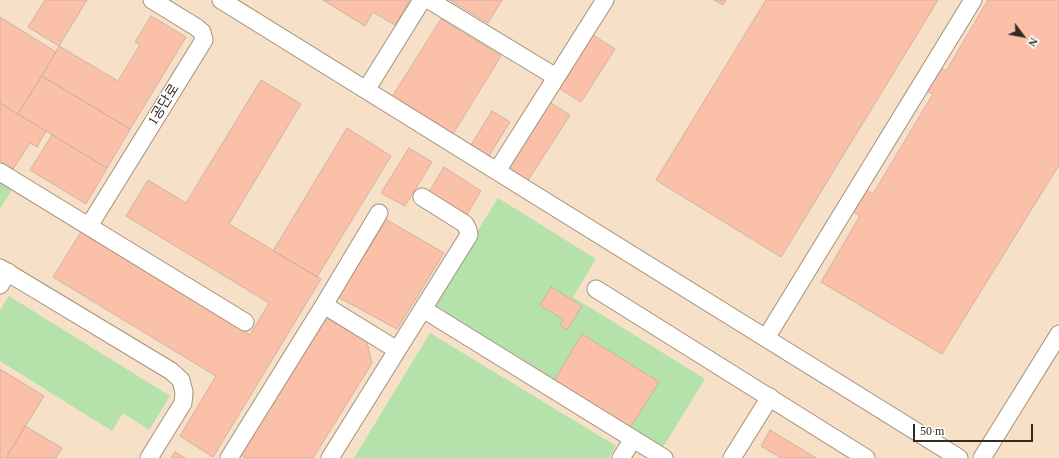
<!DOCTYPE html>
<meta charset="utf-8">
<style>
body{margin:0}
#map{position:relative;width:1059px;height:458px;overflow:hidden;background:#f6e0c7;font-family:"Times New Roman",serif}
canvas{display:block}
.north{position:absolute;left:1003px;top:16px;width:40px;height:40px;-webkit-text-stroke:3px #fff;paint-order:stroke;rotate:122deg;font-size:11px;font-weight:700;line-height:16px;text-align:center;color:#322a20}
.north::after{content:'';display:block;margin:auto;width:14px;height:18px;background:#322a20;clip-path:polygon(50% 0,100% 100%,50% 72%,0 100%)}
.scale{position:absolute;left:913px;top:424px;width:120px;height:18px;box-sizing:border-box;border:2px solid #322a20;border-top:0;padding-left:5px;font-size:12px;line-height:14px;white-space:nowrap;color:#322a20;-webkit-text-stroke:3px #fff;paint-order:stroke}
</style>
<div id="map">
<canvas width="1059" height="458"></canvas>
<div class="north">N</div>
<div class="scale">50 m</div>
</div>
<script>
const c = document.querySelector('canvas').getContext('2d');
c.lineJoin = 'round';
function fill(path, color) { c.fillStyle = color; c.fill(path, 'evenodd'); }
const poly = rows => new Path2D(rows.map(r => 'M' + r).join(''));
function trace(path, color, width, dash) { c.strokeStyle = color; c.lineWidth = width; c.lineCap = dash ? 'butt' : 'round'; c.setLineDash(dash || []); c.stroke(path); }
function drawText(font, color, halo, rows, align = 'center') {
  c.font = font + ' "Times New Roman","Noto Sans KR",serif'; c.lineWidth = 3; c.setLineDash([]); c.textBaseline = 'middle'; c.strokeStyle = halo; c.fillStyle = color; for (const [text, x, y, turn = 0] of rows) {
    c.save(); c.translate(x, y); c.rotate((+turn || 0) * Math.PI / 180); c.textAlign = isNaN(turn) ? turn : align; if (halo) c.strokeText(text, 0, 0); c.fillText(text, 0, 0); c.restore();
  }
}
const green = poly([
 [0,183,12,190,0,209],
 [498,198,596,259,573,297,705,379,663,447,432,304],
 [9,296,170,396,149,430,123,413,112,431,0,361,0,310],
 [430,333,616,446,609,458,354,458]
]);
const building = poly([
 [45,0,87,0,59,46,28,27,45,0],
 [323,0,410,0,395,25,373,12,365,26,323,0],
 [450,0,502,0,488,23,450,0],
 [714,0,726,0,723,5,714,0],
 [766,0,938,0,781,257,656,180,766,0],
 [988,0,1059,0,1059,165,942,354,821,282,860,216,852,211,865,189,873,194,933,94,924,90,939,66,946,71,988,0],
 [151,16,186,37,130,129,42,76,59,46,118,81,140,45,135,42,151,16],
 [0,17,56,52,18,114,0,103,0,17],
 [441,19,501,56,451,137,390,100,441,19],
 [590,33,615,49,581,102,557,87,590,33],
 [42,76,130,129,107,168,18,114,42,76],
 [261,80,301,104,229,224,321,279,213,457,180,436,216,376,53,277,81,232,250,335,269,303,126,216,148,180,186,203,261,80],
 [546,100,570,115,527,182,503,169,546,100],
 [0,103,46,131,37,147,30,143,13,169,0,161,0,103],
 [492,111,510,122,487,159,469,148,492,111],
 [347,128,391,156,317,277,273,251,347,128],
 [52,135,107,168,86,204,30,170,52,135],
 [409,148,432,162,405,206,381,193,409,148],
 [444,167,481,191,466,216,429,192,444,167],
 [387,220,444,253,397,329,338,297,387,220],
 [551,287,582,306,567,330,560,325,564,320,540,305,551,287],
 [325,317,367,342,372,363,313,458,246,458,241,455,325,317],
 [582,334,659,382,630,428,554,381,582,334],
 [0,369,44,396,6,458,0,458,0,369],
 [25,426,62,448,56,458,6,458,25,426],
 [770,430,816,458,781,458,761,446,770,430],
 [175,452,185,458,171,458,175,452]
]);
const minor = poly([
 [221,0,959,458],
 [429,0,556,77],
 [366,90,422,0],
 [497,171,605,0],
 [0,172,245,322],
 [89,226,204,40,202,32,196,27,152,0],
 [0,268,171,371,181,380,184,392,183,403,149,458],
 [0,285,8,272],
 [596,289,866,458],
 [324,305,397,350],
 [423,309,664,458],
 [766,338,973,0],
 [229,458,324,305,379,213],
 [330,458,469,235,468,230,465,224,422,197],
 [621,458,633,439],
 [732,458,770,397],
 [982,458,1059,334]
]);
const streetNames = [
 ["1공단로",164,105,-58]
];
fill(green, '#b5e2ab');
fill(building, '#fbc1a8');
trace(building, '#cfb1a3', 1);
trace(minor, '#a5907a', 19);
trace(minor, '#fff', 17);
drawText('14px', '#322a20', '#fff', streetNames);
</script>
